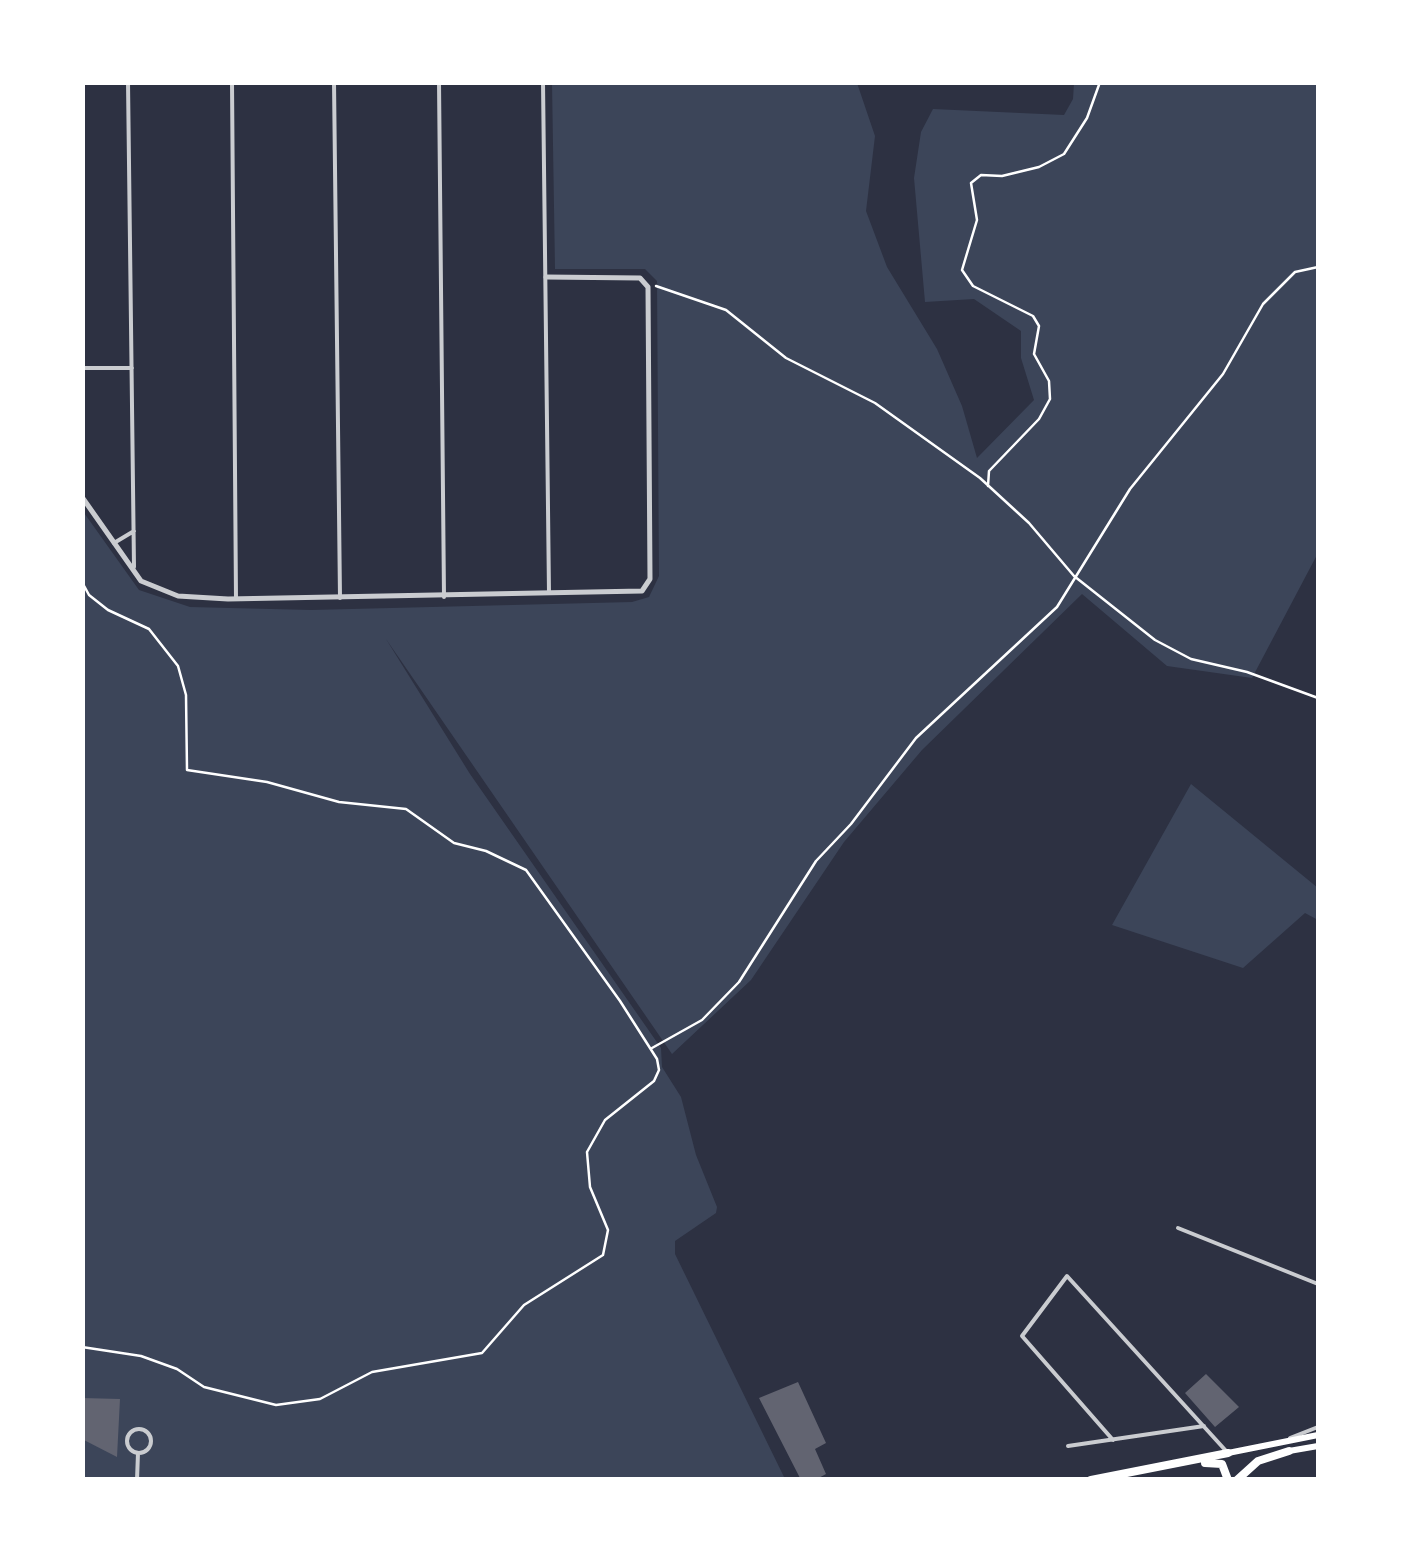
<!DOCTYPE html>
<style>
body{margin:0}
#map{position:relative;width:1401px;height:1562px;overflow:hidden;background:#2d3142;font-family:"Fira Sans Condensed",sans-serif}
canvas{display:block}
.frame{position:absolute;inset:0;border:85px solid #fff;pointer-events:none}
</style>
<div id="map">
<canvas width="1401" height="1562"></canvas>
<div class="frame"></div>
</div>
<script>
const c = document.querySelector('canvas').getContext('2d');
c.lineJoin = 'round';
function fill(path, color) { c.fillStyle = color; c.fill(path, 'evenodd'); }
const poly = rows => new Path2D(rows.map(r => 'M' + r).join(''));
function trace(path, color, width, dash) { c.strokeStyle = color; c.lineWidth = width; c.lineCap = dash ? 'butt' : 'round'; c.setLineDash(dash || []); c.stroke(path); }
const green = poly([
 [552,83,857,83,875,136,866,211,887,267,937,349,962,406,977,458,1034,400,1021,358,1021,331,974,299,925,302,914,178,921,132,933,109,1064,115,1073,99,1074,83,1318,83,1318,553,1252,678,1167,666,1082,594,922,750,844,842,751,980,672,1054,386,639,470,774,661,1048,662,1067,681,1097,696,1155,717,1207,716,1213,675,1241,675,1254,785,1479,83,1479,82,510,139,590,190,607,311,610,632,602,649,597,659,576,657,281,645,269,555,269],
 [1191,784,1318,888,1318,920,1305,913,1243,968,1112,925]
]);
const building = poly([
 [1206,1374,1239,1407,1215,1427,1185,1393],
 [798,1382,826,1443,815,1449,826,1474,815,1480,801,1480,759,1398],
 [82,1398,120,1399,117,1457,82,1439]
]);
const path = poly([
 [656,286,726,310,786,358,875,403,980,478,1029,523,1074,576,1155,640,1191,659,1247,672,1318,698],
 [988,486,989,471,1039,419,1050,399,1049,381,1034,354,1039,326,1033,316,973,286,962,270,977,220,971,183,981,175,1002,176,1039,167,1064,154,1087,118,1100,82],
 [82,582,89,595,108,610,149,629,178,666,186,695,187,770,267,782,339,802,406,809,454,843,486,851,526,870,620,1001,657,1059,659,1070,654,1081,605,1120,587,1152,590,1187,608,1230,603,1255,524,1305,482,1353,372,1372,320,1399,276,1405,204,1387,177,1369,141,1356,82,1347],
 [652,1048,702,1020,739,982,816,861,851,824,916,738,1057,607,1130,489,1223,374,1263,304,1295,272,1318,267]
]);
const minor = poly([
 [128,82,134,567],
 [232,82,236,599],
 [334,82,340,598],
 [439,82,444,597],
 [543,82,549,593],
 [82,368,132,368],
 [114,543,134,531],
 [1178,1228,1318,1284],
 '127 1441a12 12 0 1 1 24 0a12 12 0 1 1-24 0Z',
 [1290,1438,1318,1427],
 [1113,1440,1022,1336,1067,1276,1227,1452],
 [1068,1446,1204,1426],
 [137,1480,138,1453]
]);
const tertiary = poly([
 [82,497,141,581,178,596,228,599,642,591,650,579,648,287,640,278,546,277]
]);
const primary = poly([
 [1289,1451,1318,1446],
 [1228,1453,1318,1435]
]);
const motorway = poly([
 [1205,1463,1222,1464,1228,1480],
 [1091,1480,1228,1453],
 [1237,1480,1258,1461,1289,1451]
]);
fill(green, '#3c4559');
fill(building, '#626471');
trace(path, '#fff', 2.5);
trace(minor, '#caccd0', 4);
trace(tertiary, '#caccd0', 5);
trace(primary, '#fff', 6);
trace(motorway, '#fff', 8);
</script>
